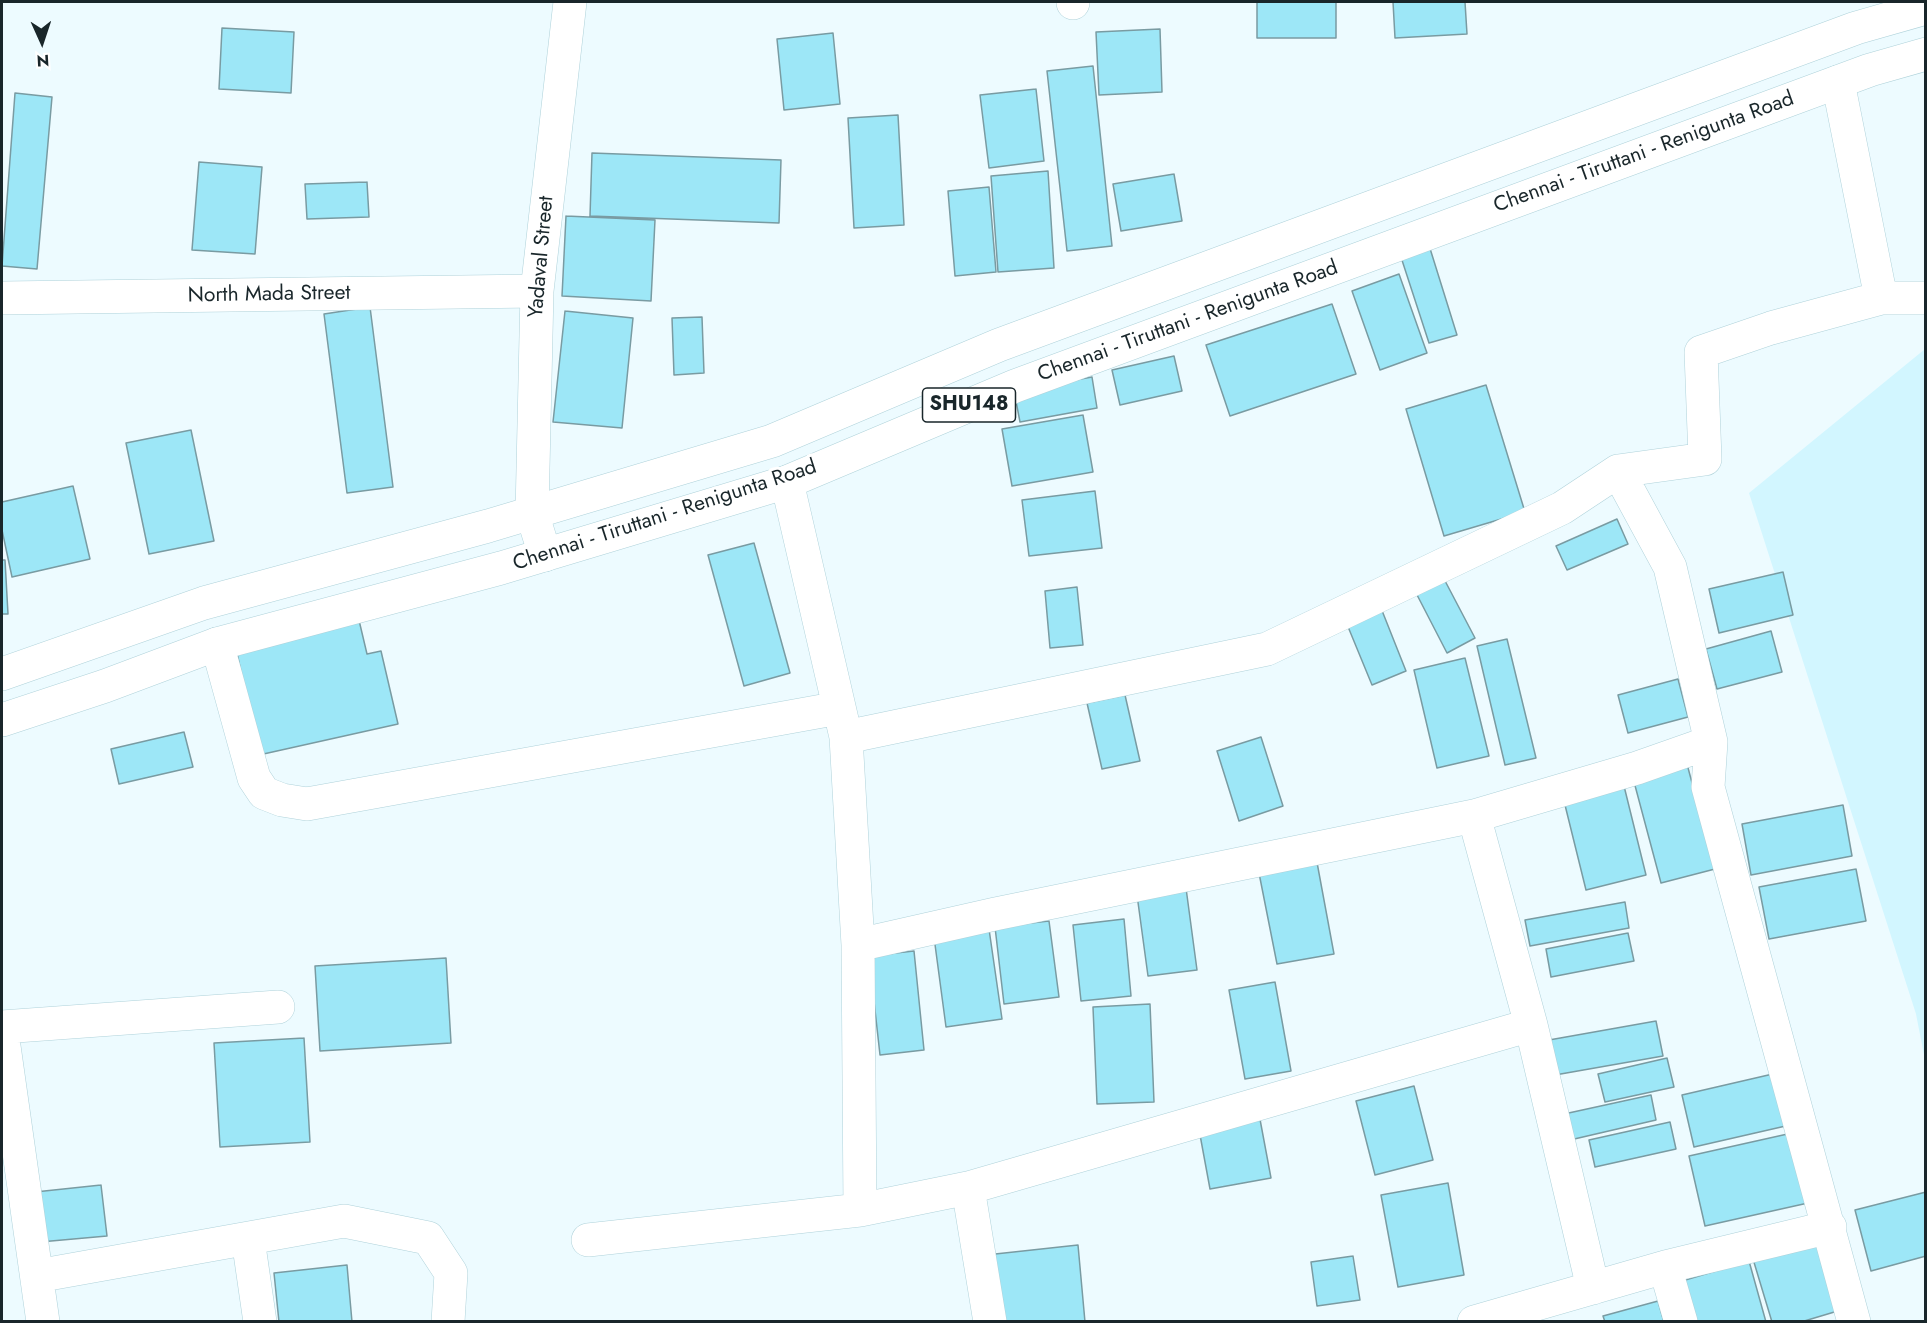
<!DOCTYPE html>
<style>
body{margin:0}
#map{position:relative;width:1927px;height:1323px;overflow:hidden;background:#edfbff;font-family:Jost,sans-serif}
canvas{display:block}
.frame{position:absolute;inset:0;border:3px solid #19262a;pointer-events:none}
.north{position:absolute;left:12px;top:12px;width:60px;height:60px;-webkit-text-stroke:4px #fff;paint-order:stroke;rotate:177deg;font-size:16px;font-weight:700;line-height:24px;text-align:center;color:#19262a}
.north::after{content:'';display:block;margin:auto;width:21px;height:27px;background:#19262a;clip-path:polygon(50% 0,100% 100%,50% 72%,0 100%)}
</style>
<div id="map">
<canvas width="1927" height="1323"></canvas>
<div class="frame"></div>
<div class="north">N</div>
</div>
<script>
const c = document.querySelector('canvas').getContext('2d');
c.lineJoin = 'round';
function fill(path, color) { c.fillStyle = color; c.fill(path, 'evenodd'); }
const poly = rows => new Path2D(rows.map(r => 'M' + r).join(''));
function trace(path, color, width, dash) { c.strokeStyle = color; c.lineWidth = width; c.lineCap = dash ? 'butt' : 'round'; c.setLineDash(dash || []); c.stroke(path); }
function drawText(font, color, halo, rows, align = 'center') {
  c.font = font + ' Jost,sans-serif'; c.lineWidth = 6; c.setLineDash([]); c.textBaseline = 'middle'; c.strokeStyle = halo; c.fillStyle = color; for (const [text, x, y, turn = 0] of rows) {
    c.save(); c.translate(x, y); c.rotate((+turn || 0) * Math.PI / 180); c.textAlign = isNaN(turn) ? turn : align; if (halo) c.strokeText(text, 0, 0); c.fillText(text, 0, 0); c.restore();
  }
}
const built = poly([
 [1925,349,1925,1060,1916,1014,1749,493]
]);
const building = poly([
 [1257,2,1336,2,1336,38,1257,38,1257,2],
 [1393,2,1465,2,1467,34,1395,38,1393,2],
 [222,28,294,32,291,93,219,89,222,28],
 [1160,29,1162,92,1099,95,1096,32,1160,29],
 [833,33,840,104,784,110,777,39,833,33],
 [1093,66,1112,246,1067,251,1047,71,1093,66],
 [1036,89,1044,161,989,168,980,95,1036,89],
 [15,93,52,97,37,269,2,266,15,93],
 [898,115,904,225,854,228,848,118,898,115],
 [592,153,781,160,779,223,590,216,592,153],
 [199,162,262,167,255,254,192,250,199,162],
 [1048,171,1054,268,998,272,991,176,1048,171],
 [1174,174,1182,221,1121,231,1113,184,1174,174],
 [367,182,369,217,307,219,305,184,367,182],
 [989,187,996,272,955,276,948,191,989,187],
 [566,216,655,220,651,301,562,296,566,216],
 [1428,242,1457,335,1429,343,1399,251,1428,242],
 [1399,274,1427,353,1380,370,1352,291,1399,274],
 [1332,304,1356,374,1230,416,1206,345,1332,304],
 [370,307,393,487,347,493,324,314,370,307],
 [565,311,633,318,622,428,553,422,565,311],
 [702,317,704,373,674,375,672,318,702,317],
 [1174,356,1182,391,1120,405,1112,370,1174,356],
 [1092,377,1097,408,1020,422,1014,391,1092,377],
 [1486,385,1525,512,1444,536,1406,409,1486,385],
 [1083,415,1093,472,1012,486,1002,429,1083,415],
 [191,430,214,541,149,554,126,443,191,430],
 [73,486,90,559,12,577,2,530,2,502,73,486],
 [1095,491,1102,548,1029,556,1022,500,1095,491],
 [1617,519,1628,544,1567,570,1556,546,1617,519],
 [754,543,790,673,744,686,708,555,754,543],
 [2,560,5,560,8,614,2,614,2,560],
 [1783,572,1793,615,1719,633,1709,589,1783,572],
 [1443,577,1475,638,1447,653,1415,591,1443,577],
 [1077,587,1083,645,1050,648,1045,591,1077,587],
 [1379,603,1406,671,1372,685,1344,617,1379,603],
 [358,616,367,654,381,651,398,724,259,755,235,644,358,616],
 [1771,631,1782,672,1717,689,1706,649,1771,631],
 [1507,639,1536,758,1505,765,1477,646,1507,639],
 [1465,658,1489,756,1437,768,1414,670,1465,658],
 [1678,679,1688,717,1628,733,1618,695,1678,679],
 [1125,695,1140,761,1102,769,1087,703,1125,695],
 [184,732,193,767,119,784,111,749,184,732],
 [1261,737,1283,806,1239,821,1217,751,1261,737],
 [1687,764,1715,869,1661,883,1633,778,1687,764],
 [1624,786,1646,875,1586,890,1564,801,1624,786],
 [1843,805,1852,856,1751,875,1742,824,1843,805],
 [1316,857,1334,954,1277,964,1258,868,1316,857],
 [1856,869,1866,921,1769,939,1759,887,1856,869],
 [1186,888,1197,970,1148,976,1137,895,1186,888],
 [1625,902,1629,928,1530,946,1525,920,1625,902],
 [1124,919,1131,996,1081,1001,1073,925,1124,919],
 [1049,921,1059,997,1004,1004,995,927,1049,921],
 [989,929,1002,1019,946,1027,934,937,989,929],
 [1628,933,1634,961,1551,977,1546,949,1628,933],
 [914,951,924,1050,880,1055,869,956,914,951],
 [446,958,451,1043,320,1051,315,966,446,958],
 [1275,982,1291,1071,1245,1079,1229,990,1275,982],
 [1150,1004,1154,1102,1097,1104,1093,1007,1150,1004],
 [1656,1021,1663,1056,1555,1075,1549,1040,1656,1021],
 [304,1038,310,1142,220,1147,214,1043,304,1038],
 [1667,1058,1674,1087,1605,1102,1598,1074,1667,1058],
 [1777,1073,1790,1125,1694,1147,1682,1095,1777,1073],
 [1414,1086,1433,1160,1375,1175,1356,1101,1414,1086],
 [1651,1095,1656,1120,1570,1140,1564,1114,1651,1095],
 [1259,1114,1271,1178,1210,1189,1198,1124,1259,1114],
 [1670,1122,1676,1149,1595,1167,1589,1140,1670,1122],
 [1792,1133,1808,1203,1705,1226,1689,1156,1792,1133],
 [1448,1183,1464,1275,1398,1287,1381,1195,1448,1183],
 [101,1185,107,1236,40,1242,35,1192,101,1185],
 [1926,1192,1926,1256,1871,1271,1855,1210,1926,1192],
 [1820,1239,1841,1310,1801,1322,1772,1322,1753,1259,1820,1239],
 [1078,1245,1085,1322,992,1322,986,1255,1078,1245],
 [1353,1256,1360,1300,1317,1306,1311,1262,1353,1256],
 [1749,1261,1766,1322,1694,1322,1682,1281,1749,1261],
 [347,1265,352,1322,279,1322,274,1273,347,1265],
 [1658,1301,1664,1322,1605,1322,1603,1316,1658,1301]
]);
const minor = poly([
 [1073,3,1073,2],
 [1838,82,1881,298],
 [2,298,537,291],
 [1618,471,1670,567,1711,742],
 [787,482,846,737,858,945,995,914,1474,816,1637,768,1711,742,1708,787,1854,1322],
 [545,555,532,513,537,291,570,2],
 [217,644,254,778,264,793,282,800,307,804,839,708],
 [846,737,1267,649,1562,508,1618,471,1705,459,1701,352,1771,328,1881,298,1926,298],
 [1474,816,1531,1025,1593,1288],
 [858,945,860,1210],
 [2,1027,278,1007],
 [2,1032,43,1322],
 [968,1188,990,1322],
 [248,1239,260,1322],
 [588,1240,860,1210,968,1188,1531,1025],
 [1665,1267,1681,1322],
 [37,1276,344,1221,428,1238,451,1273,448,1322],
 [1474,1322,1665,1267,1830,1227]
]);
const major = poly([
 [2,674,204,603,488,526,772,441,999,345,1856,28,1926,8],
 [2,720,105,686,217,644,501,568,787,482,1015,386,1870,70,1926,54]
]);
const shields = [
 [969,405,93]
];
const shieldNames = [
 ["SHU148",969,405]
];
const streetNames = [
 ["Chennai - Tiruttani - Renigunta Road",1644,153,-20],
 ["Yadaval Street",542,257,-85],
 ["North Mada Street",269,295,-1],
 ["Chennai - Tiruttani - Renigunta Road",1188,322,-20],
 ["Chennai - Tiruttani - Renigunta Road",665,516,-18]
];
fill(built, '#d2f6ff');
fill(building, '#9de7f7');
trace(building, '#799ba2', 1.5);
trace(minor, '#afd2da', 34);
trace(major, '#afd2da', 34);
trace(minor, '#fff', 33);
trace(major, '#fff', 33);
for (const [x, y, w] of shields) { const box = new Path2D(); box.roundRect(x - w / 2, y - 17, w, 34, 4.5); c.fillStyle = '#fff'; c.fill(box); trace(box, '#19262a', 1.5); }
drawText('bold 20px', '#19262a', null, shieldNames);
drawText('21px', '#19262a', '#fff', streetNames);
</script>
